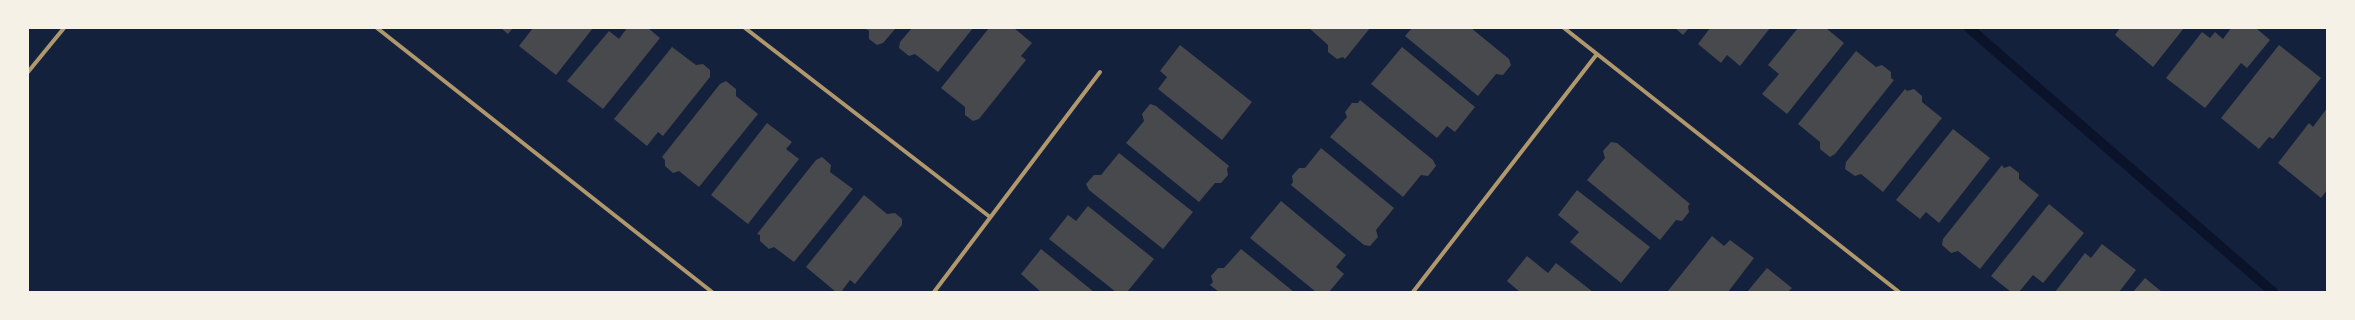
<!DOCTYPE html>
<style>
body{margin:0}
#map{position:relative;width:2355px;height:320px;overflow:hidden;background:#14213d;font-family:"Golos Text",sans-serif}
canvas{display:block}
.frame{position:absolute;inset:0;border:29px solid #f6f1e7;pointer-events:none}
</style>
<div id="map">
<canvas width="2355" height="320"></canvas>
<div class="frame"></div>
</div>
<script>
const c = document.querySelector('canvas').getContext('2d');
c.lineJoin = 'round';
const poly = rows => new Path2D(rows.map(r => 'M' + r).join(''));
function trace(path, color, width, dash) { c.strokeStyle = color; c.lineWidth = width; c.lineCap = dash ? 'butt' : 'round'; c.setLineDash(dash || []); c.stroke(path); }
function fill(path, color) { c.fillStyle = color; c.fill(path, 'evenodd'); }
const stream = poly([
 [1969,28,2273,292]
]);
const building = poly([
 [501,28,513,28,508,34],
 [533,28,593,28,556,75,519,46],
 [627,28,648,28,660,38,603,109,567,81,609,31,619,39],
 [865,28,896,28,883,43,877,45,869,39,869,31],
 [912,28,973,28,938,72,915,54,909,56,899,48,900,42],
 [989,28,1014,28,1032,43,1021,56,1026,60,979,119,973,121,965,115,965,107,941,88],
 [1309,28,1370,28,1345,59,1343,57,1337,59,1328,52,1328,45],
 [1412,28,1471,28,1509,59,1511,65,1503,75,1496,74,1478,96,1405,36],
 [1675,28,1689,28,1683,35],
 [1710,28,1770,28,1740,66,1727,55,1721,63,1698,44],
 [1798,28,1826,28,1844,43,1787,114,1762,94,1779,74,1768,65],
 [2120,28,2184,28,2153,67,2115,35],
 [2231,28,2256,28,2270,40,2247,68,2241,63,2205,108,2166,78,2202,32,2210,38,2215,32,2223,39],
 [1180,45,1252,102,1222,140,1158,89,1167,77,1160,71],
 [2279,45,2321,78,2273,139,2269,137,2259,149,2221,118],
 [672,47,696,65,703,64,710,70,710,77,663,136,658,132,647,146,614,119],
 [1402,47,1475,107,1455,132,1447,126,1437,138,1371,84],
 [1856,51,1876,67,1882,65,1891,72,1891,78,1894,80,1835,154,1830,157,1820,149,1820,142,1798,124],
 [726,81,736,89,736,96,758,114,699,187,679,171,673,173,665,166,665,160,662,157,720,84],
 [1905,89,1907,91,1914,89,1922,96,1922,102,1942,118,1883,192,1861,174,1855,176,1845,169,1846,162],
 [1360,100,1433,160,1436,166,1428,176,1421,175,1403,197,1330,137,1347,117,1345,112,1352,103,1358,103],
 [1150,104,1156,106,1229,166,1227,169,1228,175,1221,183,1215,183,1199,202,1126,143,1144,121,1142,114],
 [2327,108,2327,190,2321,198,2278,163,2309,123,2313,127],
 [767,123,792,142,786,149,799,159,748,224,711,195],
 [1953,129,1990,158,1939,223,1926,212,1920,219,1896,200],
 [1611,142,1617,143,1690,204,1688,206,1689,212,1682,221,1676,220,1660,240,1587,180,1605,158,1603,151],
 [1321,148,1394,208,1376,230,1378,237,1370,246,1364,245,1291,185,1293,182,1292,176,1299,168,1305,168],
 [1119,153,1193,212,1163,249,1089,190,1086,184,1094,175,1101,175],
 [822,157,831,165,830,172,853,189,794,262,774,247,769,249,760,241,760,235,757,234,816,160],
 [2002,165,2004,168,2010,166,2019,173,2019,179,2039,195,1980,269,1958,251,1951,253,1942,245,1943,239],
 [1577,190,1650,247,1621,283,1570,242,1579,232,1558,215],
 [864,195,887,214,895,213,902,219,902,225,855,284,850,280,841,292,836,292,806,267],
 [1281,201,1346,255,1336,267,1344,274,1329,292,1316,292,1250,238],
 [2049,204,2084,233,2043,283,2033,275,2019,292,2011,292,1991,276],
 [1088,206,1154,259,1127,292,1116,292,1049,239,1068,215,1076,221],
 [1712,236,1724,246,1730,240,1754,258,1728,292,1667,292],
 [2102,244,2136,270,2119,292,2055,292,2085,253,2091,258],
 [1041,249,1094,292,1041,292,1021,274],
 [1241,249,1294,292,1219,292,1210,285,1213,282,1211,276,1218,268,1224,268],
 [1527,256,1548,273,1556,263,1593,292,1520,292,1507,281],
 [1767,268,1792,288,1788,292,1747,292],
 [2145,278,2162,292,2133,292]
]);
const minor = poly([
 [377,28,712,292],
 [745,28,990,217],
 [1564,28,1899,292],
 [28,72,64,28],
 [934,292,1100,72],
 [1413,292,1597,54]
]);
trace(stream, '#0b132b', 10);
fill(building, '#48494c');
trace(minor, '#b1986c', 4);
</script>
